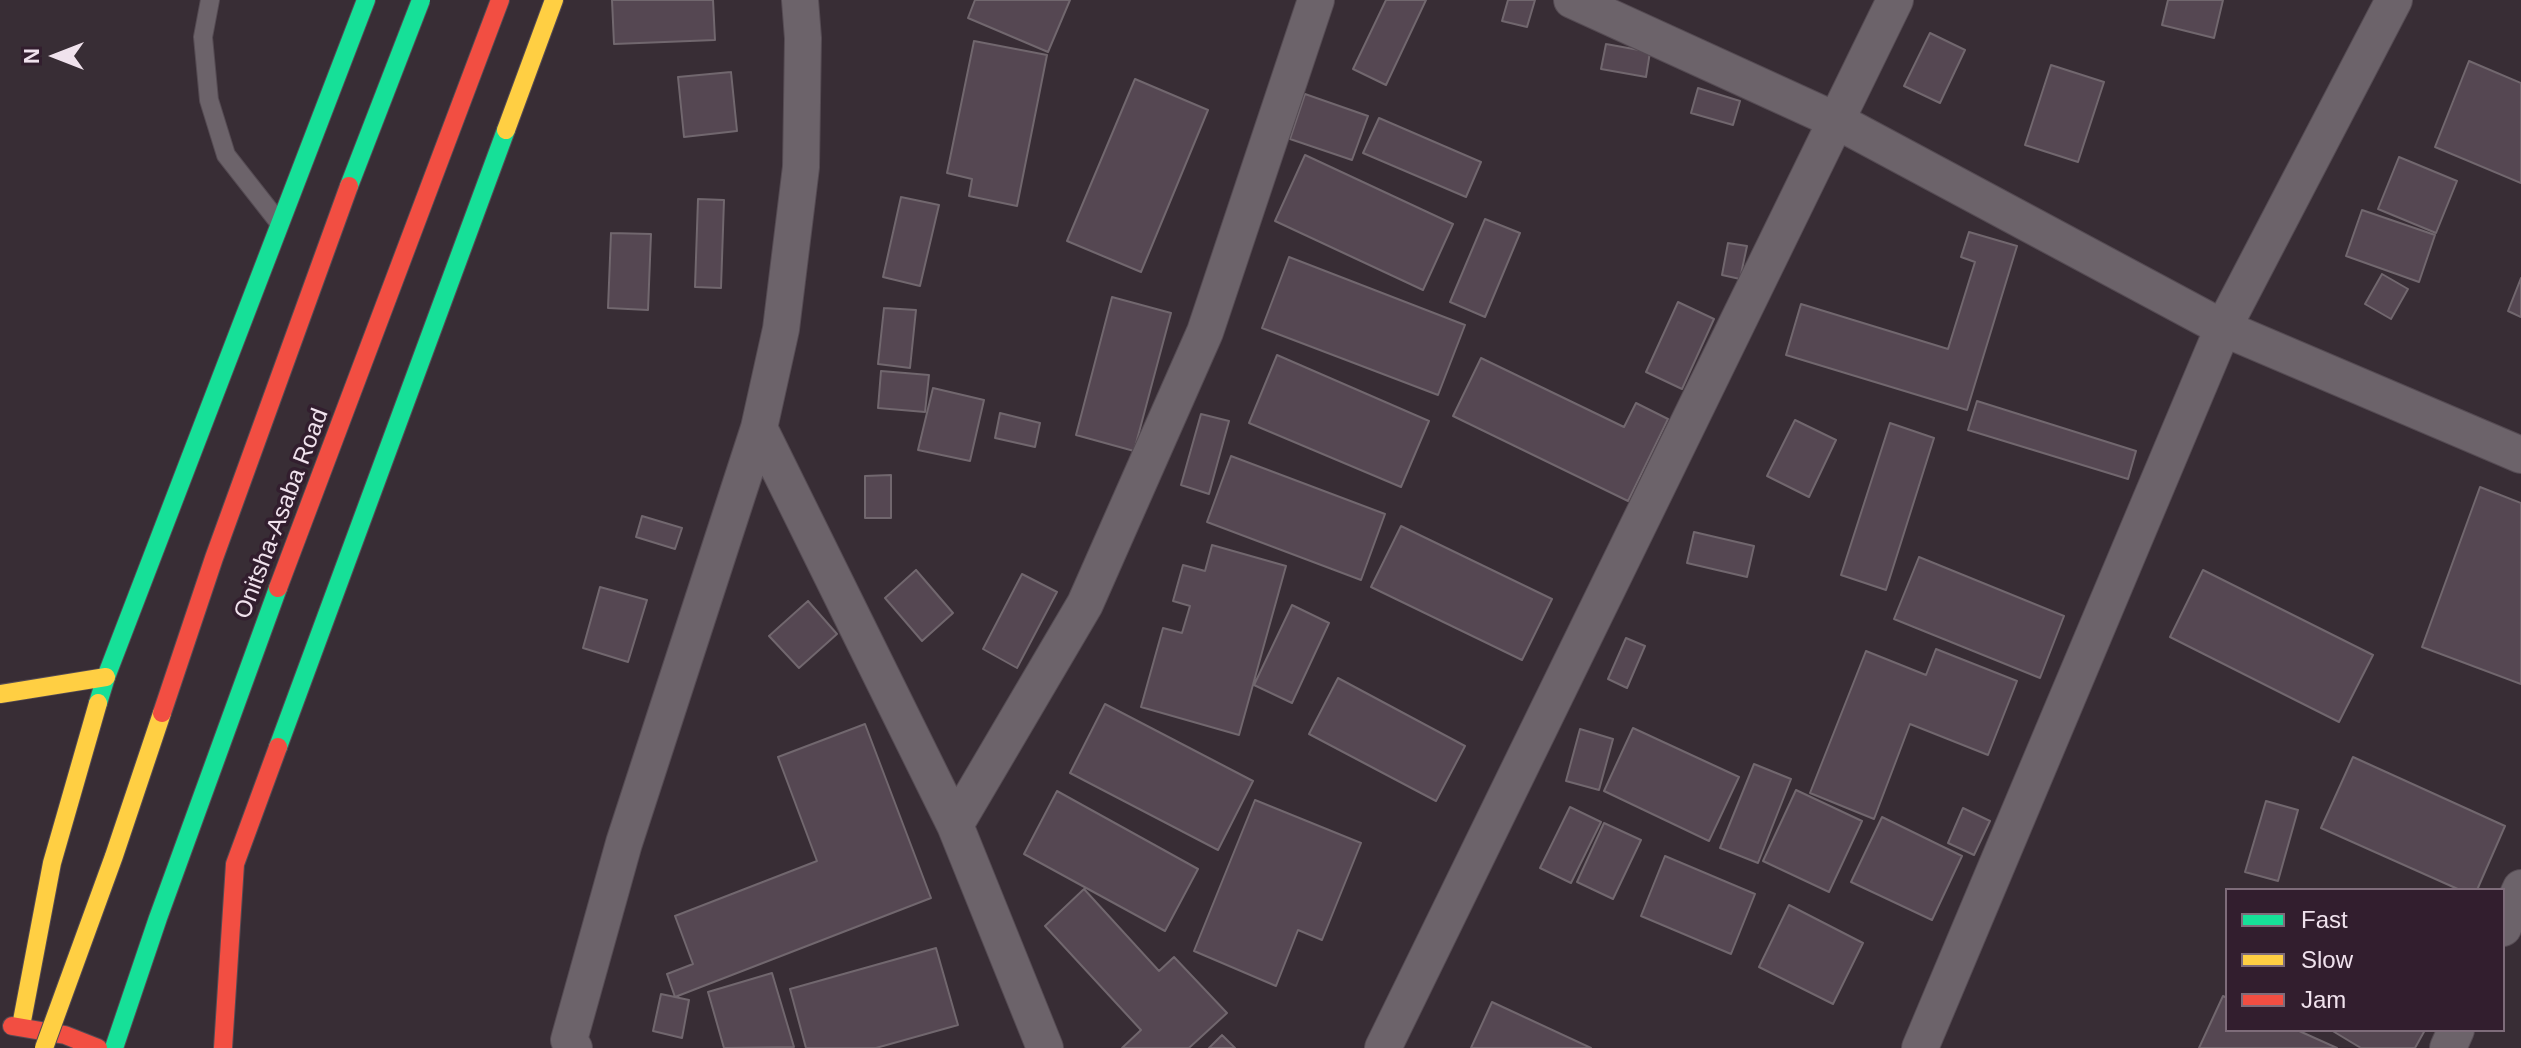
<!DOCTYPE html>
<style>
body{margin:0}
#map{position:relative;width:2521px;height:1048px;overflow:hidden;background:#382d35;font-family:Arial,sans-serif}
canvas{display:block}
.legend{position:absolute;left:2225px;top:888px;width:280px;height:144px;box-sizing:border-box;background:#321e2e;border:2px solid #7e6c7a;margin:0;padding:10px 14px;list-style:none;font-size:24px;color:#f0e2ed}
.legend li{display:flex;align-items:center;gap:16px;height:40px}
.legend b{width:40px;border:2px solid #7e6c7a}
.north{position:absolute;left:16px;top:16px;width:80px;height:80px;-webkit-text-stroke:6px #321e2e;paint-order:stroke;rotate:270deg;font-size:22px;font-weight:700;line-height:32px;text-align:center;color:#f0e2ed}
.north::after{content:'';display:block;margin:auto;width:28px;height:36px;background:#f0e2ed;clip-path:polygon(50% 0,100% 100%,50% 72%,0 100%)}
</style>
<div id="map">
<canvas width="2521" height="1048"></canvas>
<ul class="legend">
<li><b style="height:10px;background:#16e098"></b>Fast</li>
<li><b style="height:10px;background:#ffcf43"></b>Slow</li>
<li><b style="height:10px;background:#f24e42"></b>Jam</li>
</ul>
<div class="north">N</div>
</div>
<script>
const c = document.querySelector('canvas').getContext('2d');
c.lineJoin = 'round';
function fill(path, color) { c.fillStyle = color; c.fill(path, 'evenodd'); }
const poly = rows => new Path2D(rows.map(r => 'M' + r).join(''));
function trace(path, color, width, dash) { c.strokeStyle = color; c.lineWidth = width; c.lineCap = dash ? 'butt' : 'round'; c.setLineDash(dash || []); c.stroke(path); }
function drawText(font, color, halo, rows, align = 'center') {
  c.font = font + ' Arial,sans-serif'; c.lineWidth = 7; c.setLineDash([]); c.textBaseline = 'middle'; c.strokeStyle = halo; c.fillStyle = color; for (const [text, x, y, turn = 0] of rows) {
    c.save(); c.translate(x, y); c.rotate((+turn || 0) * Math.PI / 180); c.textAlign = isNaN(turn) ? turn : align; if (halo) c.strokeText(text, 0, 0); c.fillText(text, 0, 0); c.restore();
  }
}
const building = poly([
 [612,0,713,0,715,40,614,44,612,0],
 [975,0,1070,0,1048,52,968,18,975,0],
 [1386,0,1426,0,1386,85,1353,69,1386,0],
 [1508,0,1535,0,1527,27,1502,21,1508,0],
 [2168,0,2223,0,2214,38,2162,25,2168,0],
 [1930,33,1965,50,1940,103,1904,86,1930,33],
 [974,41,1047,55,1017,206,969,196,972,179,947,173,974,41],
 [1606,44,1650,52,1646,77,1601,69,1606,44],
 [2469,61,2521,83,2521,183,2435,147,2469,61],
 [2051,65,2104,82,2078,162,2025,145,2051,65],
 [731,72,737,131,684,137,678,77,731,72],
 [1135,79,1208,110,1141,272,1067,241,1135,79],
 [1698,88,1740,101,1733,125,1691,113,1698,88],
 [1305,94,1368,116,1352,160,1290,139,1305,94],
 [1379,118,1481,162,1466,197,1363,153,1379,118],
 [1305,155,1453,224,1423,290,1275,221,1305,155],
 [2399,157,2457,181,2436,233,2378,209,2399,157],
 [901,197,939,205,920,286,883,277,901,197],
 [698,199,724,200,721,288,695,287,698,199],
 [2362,210,2435,235,2419,282,2346,256,2362,210],
 [1485,219,1520,233,1485,317,1450,302,1485,219],
 [1969,232,2017,246,1967,410,1786,355,1801,304,1948,349,1975,262,1961,257,1969,232],
 [611,233,651,234,648,310,608,308,611,233],
 [1728,243,1747,246,1740,279,1722,275,1728,243],
 [1289,257,1465,325,1438,395,1262,328,1289,257],
 [2382,274,2408,289,2391,319,2365,304,2382,274],
 [2521,278,2521,317,2508,311,2521,278],
 [1112,297,1171,313,1134,451,1076,435,1112,297],
 [1678,302,1714,319,1682,389,1646,372,1678,302],
 [884,308,916,310,910,368,878,364,884,308],
 [1277,355,1429,421,1401,487,1249,423,1277,355],
 [1481,358,1624,427,1636,403,1668,419,1628,501,1453,416,1481,358],
 [881,371,929,375,925,412,878,408,881,371],
 [933,388,984,400,970,461,918,450,933,388],
 [1977,401,2136,451,2128,479,1968,430,1977,401],
 [1000,413,1040,423,1035,447,995,438,1000,413],
 [1201,414,1229,421,1209,494,1181,485,1201,414],
 [1795,420,1836,440,1809,497,1767,476,1795,420],
 [1890,423,1934,438,1886,590,1841,575,1890,423],
 [1231,456,1385,514,1361,580,1207,522,1231,456],
 [891,475,891,518,865,518,865,476,891,475],
 [2480,487,2521,503,2521,684,2422,647,2480,487],
 [642,516,682,528,675,549,636,537,642,516],
 [1401,526,1552,599,1522,660,1371,587,1401,526],
 [1694,532,1754,546,1747,577,1687,563,1694,532],
 [1212,545,1286,566,1239,735,1141,707,1163,628,1182,633,1190,606,1173,601,1183,565,1205,571,1212,545],
 [1919,557,2064,616,2040,678,1894,619,1919,557],
 [916,570,953,613,922,641,885,598,916,570],
 [2203,570,2373,655,2339,722,2170,637,2203,570],
 [1022,574,1057,592,1017,668,983,649,1022,574],
 [600,587,647,600,628,662,583,648,600,587],
 [808,601,837,634,799,668,769,636,808,601],
 [1292,605,1329,623,1292,703,1254,685,1292,605],
 [1626,638,1645,646,1627,688,1608,679,1626,638],
 [1936,649,2017,681,1988,755,1910,724,1874,819,1810,793,1866,651,1926,675,1936,649],
 [1338,678,1465,746,1436,801,1309,734,1338,678],
 [1105,704,1253,781,1218,850,1070,773,1105,704],
 [865,724,931,898,675,997,667,974,693,964,675,916,817,861,778,757,865,724],
 [1633,728,1739,777,1709,841,1604,791,1633,728],
 [1580,729,1613,739,1599,790,1566,781,1580,729],
 [2353,757,2505,826,2477,890,2460,890,2321,828,2353,757],
 [1754,764,1791,779,1758,863,1720,848,1754,764],
 [1796,790,1862,821,1829,892,1763,861,1796,790],
 [1057,791,1198,869,1165,931,1024,854,1057,791],
 [1255,800,1361,843,1322,940,1298,930,1276,986,1194,951,1255,800],
 [2266,801,2298,810,2278,881,2245,872,2266,801],
 [1570,807,1601,822,1571,883,1540,868,1570,807],
 [1963,808,1990,821,1974,855,1948,843,1963,808],
 [1882,817,1962,856,1932,920,1851,882,1882,817],
 [1604,823,1641,840,1613,899,1577,882,1604,823],
 [1665,856,1755,894,1731,954,1641,916,1665,856],
 [1084,889,1159,971,1174,957,1227,1013,1189,1048,1122,1048,1141,1030,1045,926,1084,889],
 [1789,905,1863,943,1833,1004,1759,967,1789,905],
 [936,948,958,1025,876,1048,806,1048,790,989,936,948],
 [772,973,794,1047,724,1048,708,992,772,973],
 [661,994,689,1000,682,1038,653,1031,661,994],
 [2223,996,2227,998,2227,1030,2297,1030,2337,1048,2199,1048,2223,996],
 [1492,1002,1591,1048,1471,1048,1492,1002],
 [2331,1030,2425,1030,2415,1048,2361,1048,2331,1030],
 [1222,1035,1235,1048,1209,1048,1222,1035]
]);
const lane = poly([
 [210,0,203,37,209,100,226,155,277,220]
]);
const street = poly([
 [800,0,803,38,801,167,781,329,759,428,955,825,1045,1048],
 [1572,0,1837,121,2223,328,2521,455],
 [955,825,1085,604,1205,332,1316,0],
 [2503,928,2521,888],
 [574,1048,569,1040,624,843,759,428],
 [1383,1048,1895,0],
 [1920,1048,2223,328,2394,0],
 [2448,1048,2456,1030]
]);
const fast = poly([
 [98,703,106,677,366,0],
 [278,747,506,130],
 [114,1048,158,918,278,588]
]);
const slow = poly([
 [506,130,554,0],
 [0,694,106,677],
 [21,1026,52,863,98,703]
]);
const jam = poly([
 [278,588,500,0],
 [12,1026,65,1035,98,1048],
 [223,1048,235,864,278,747]
]);
const fastBridge = poly([
 [349,186,421,0]
]);
const slowBridge = poly([
 [44,1048,114,856,162,713]
]);
const jamBridge = poly([
 [162,713,214,558,349,186]
]);
const streetNames = [
 ["Onitsha-Asaba Road",282,514,-69]
];
fill(building, '#554752');
trace(building, '#71676e', 2);
trace(lane, '#554b53', 20);
trace(street, '#554b53', 38);
trace(fast, '#554b53', 20);
trace(slow, '#554b53', 20);
trace(jam, '#554b53', 20);
trace(lane, '#6c636a', 18);
trace(street, '#6c636a', 36);
trace(fast, '#16e098', 18);
trace(slow, '#ffcf43', 18);
trace(jam, '#f24e42', 18);
trace(fastBridge, '#554b53', 20, []);
trace(slowBridge, '#554b53', 20, []);
trace(jamBridge, '#554b53', 20, []);
trace(fastBridge, '#16e098', 18);
trace(slowBridge, '#ffcf43', 18);
trace(jamBridge, '#f24e42', 18);
drawText('24px', '#f0e2ed', '#321e2e', streetNames);
</script>
